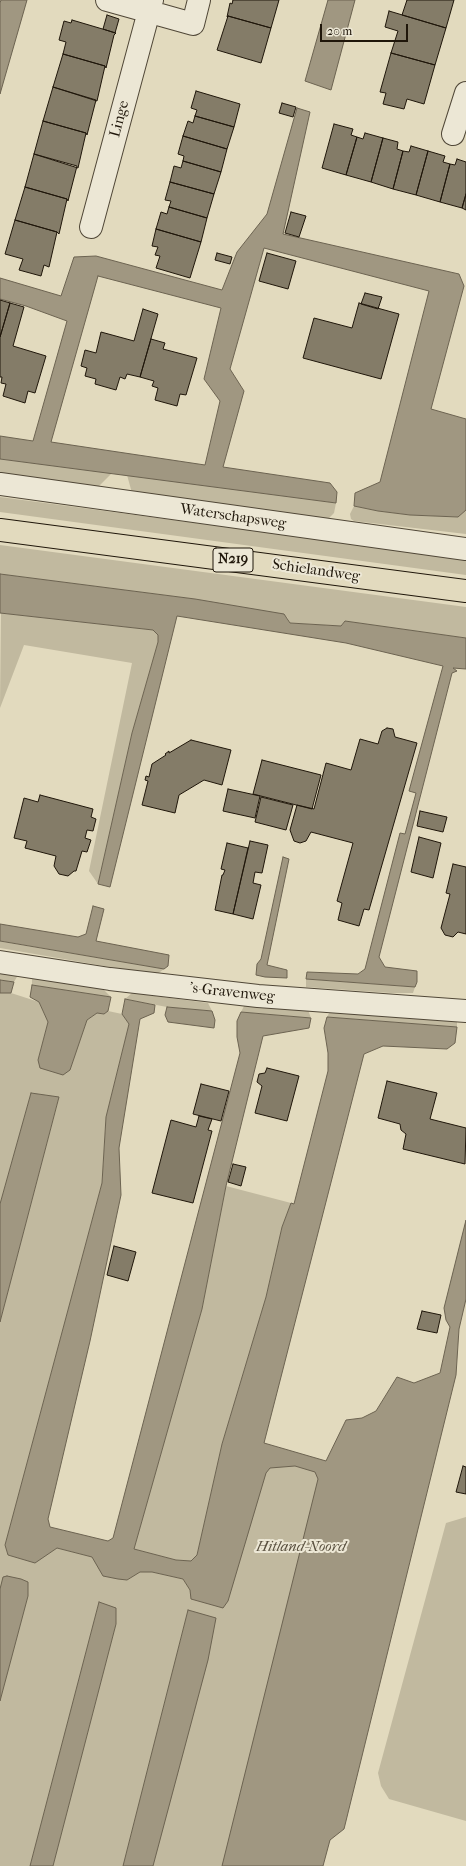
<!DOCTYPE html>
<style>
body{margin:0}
#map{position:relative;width:466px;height:1866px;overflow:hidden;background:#e2dabe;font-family:"IM FELL French Canon",serif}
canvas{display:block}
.scale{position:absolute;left:320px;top:24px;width:88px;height:18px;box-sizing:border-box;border:2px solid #1f160a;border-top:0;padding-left:5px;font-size:12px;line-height:14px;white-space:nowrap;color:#1f160a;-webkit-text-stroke:3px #ece7d5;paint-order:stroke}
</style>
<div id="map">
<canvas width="466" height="1866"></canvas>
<div class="scale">20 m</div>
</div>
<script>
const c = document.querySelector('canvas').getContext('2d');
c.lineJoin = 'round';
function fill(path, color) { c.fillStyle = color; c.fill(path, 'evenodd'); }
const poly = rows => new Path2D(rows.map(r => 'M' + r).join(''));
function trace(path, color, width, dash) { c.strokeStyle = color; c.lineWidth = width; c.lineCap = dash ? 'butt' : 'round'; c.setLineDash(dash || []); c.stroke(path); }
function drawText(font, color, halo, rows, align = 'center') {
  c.font = font + ' "IM FELL French Canon",serif'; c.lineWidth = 4; c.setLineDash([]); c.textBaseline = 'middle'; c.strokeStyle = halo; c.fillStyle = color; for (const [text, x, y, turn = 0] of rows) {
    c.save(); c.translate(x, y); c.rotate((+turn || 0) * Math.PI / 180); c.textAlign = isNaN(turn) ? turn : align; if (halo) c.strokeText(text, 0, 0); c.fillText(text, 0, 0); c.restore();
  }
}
const green = poly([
 [0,459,112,473,97,488,0,475],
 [127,475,336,503,334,513,328,519,132,493],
 [0,497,466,559,466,575,0,512],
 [354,506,378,511,410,515,458,517,466,510,466,534,354,521,351,519,350,514],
 [0,545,466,607,466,638,345,621,341,626,290,623,287,617,195,599,0,574],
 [1,613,153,630,158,635,158,642,132,733,98,884,89,871,132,663,24,645,0,708],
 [0,941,4,942,164,969,156,975,0,948],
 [0,972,18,975,14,982,0,980],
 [32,978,103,989,111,997,32,985],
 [306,979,414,987,415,987,413,993,391,993,306,987],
 [0,993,11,993,39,1002,48,1022,38,1060,70,1070,87,1020,97,1013,104,1014,108,1011,122,1014,129,1024,106,1117,102,1183,5,1545,8,1555,35,1562,57,1548,92,1557,127,1580,140,1572,152,1572,183,1579,190,1590,241,1448,408,1478,291,1866,134,1866,199,1614,188,1610,123,1866,53,1866,116,1624,99,1602,30,1866,0,1866,0,1701,28,1596,28,1582,0,1589,0,1322,59,1098,31,1093,0,1204],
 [132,993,208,1003,212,1011,167,1007,125,999],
 [244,1006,302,1008,308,1010,311,1018,241,1012],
 [330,1011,457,1022,457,1027,327,1017],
 [226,1186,291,1203,282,1227,266,1297,222,1444,197,1555,191,1561,176,1560,134,1549,202,1309],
 [466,1517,466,1821,389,1799,381,1786,378,1773,446,1523]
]);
const water = poly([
 [1,0,27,0,0,94,0,3,1,0],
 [328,0,355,0,331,90,305,81,328,0],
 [297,108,310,112,283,234,459,274,464,286,431,409,466,419,466,510,458,517,410,515,378,511,354,506,355,493,380,482,429,291,264,248,230,369,244,391,223,467,330,483,337,492,336,503,0,459,0,436,33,441,67,321,26,306,0,299,0,278,61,296,74,257,96,256,222,290,237,252,267,214,297,108],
 [98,276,221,308,204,379,220,401,205,465,51,442,98,276],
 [0,574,195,599,284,614,290,623,341,626,345,621,466,638,466,669,453,668,457,671,452,673,379,957,385,967,417,971,417,982,415,987,306,979,307,972,358,974,365,969,400,833,405,834,416,793,409,791,443,666,346,643,177,616,110,887,98,884,132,733,158,642,158,635,153,630,0,613,0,574],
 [283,857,289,859,267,965,287,970,287,978,265,977,256,975,257,964,261,959,283,857],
 [93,906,104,909,96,941,169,955,168,966,164,969,0,941,0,924,78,937,86,934,93,906],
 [0,980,14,982,11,993,0,993,0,980],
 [32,985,111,997,108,1011,104,1014,97,1013,87,1020,70,1070,63,1075,40,1068,38,1060,48,1022,39,1002,30,997,32,985],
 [125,999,155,1005,154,1013,140,1019,119,1148,121,1195,90,1341,48,1519,50,1527,108,1541,113,1538,240,1053,237,1037,237,1021,241,1012,311,1018,309,1028,263,1036,226,1186,202,1309,134,1549,176,1560,191,1561,197,1555,222,1444,266,1297,282,1227,291,1203,294,1204,328,1071,328,1053,324,1028,327,1017,457,1027,455,1043,447,1049,383,1046,364,1054,264,1443,326,1461,346,1420,362,1418,376,1411,397,1377,414,1383,440,1373,450,1327,446,1320,444,1308,466,1220,466,1299,459,1329,456,1375,344,1829,330,1840,323,1866,222,1866,318,1479,315,1472,295,1466,270,1468,266,1473,228,1601,223,1608,191,1599,190,1590,183,1579,152,1572,140,1572,127,1580,118,1579,103,1576,92,1557,57,1548,35,1563,8,1555,5,1545,102,1183,106,1117,129,1024,122,1014,125,999],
 [167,1007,212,1011,215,1020,214,1028,168,1022,165,1015,167,1007],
 [31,1093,59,1097,0,1322,0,1204,31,1093],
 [7,1576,21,1579,28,1582,28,1596,0,1701,0,1589,3,1577,7,1576],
 [99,1602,116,1608,116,1624,53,1866,30,1866,99,1602],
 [188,1610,216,1618,208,1660,153,1866,123,1866,188,1610]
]);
const building = poly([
 [233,0,279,0,271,28,228,16,227,17,230,3,232,4,233,0],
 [407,0,454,0,446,28,402,15,407,0],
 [389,11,446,28,435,65,391,53,398,31,385,27,389,11],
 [107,15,119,19,115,33,103,29,107,15],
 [228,16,271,28,261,63,217,50,228,16],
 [72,20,116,33,114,35,106,68,105,66,63,54,66,42,59,40,64,21,71,23,72,20],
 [391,53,435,65,424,104,407,99,404,109,383,104,386,93,380,92,391,53],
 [63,54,105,66,97,101,53,87,63,54],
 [53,87,96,100,87,135,86,133,43,121,53,87],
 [196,91,240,104,234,127,195,116,197,110,191,108,196,91],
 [282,103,296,107,293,117,279,113,282,103],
 [195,116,234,127,227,149,183,136,188,121,193,123,195,116],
 [43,121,86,133,78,168,34,154,43,121],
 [334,124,353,129,351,135,357,137,346,175,322,168,334,124],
 [365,133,383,138,371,182,346,175,357,137,363,139,365,133],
 [183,136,227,149,221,172,183,161,184,156,178,154,183,136],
 [383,138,398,142,397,149,403,151,393,189,371,182,383,138],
 [411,146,428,151,416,195,393,189,403,151,409,152,411,146],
 [428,151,445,156,443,162,450,164,440,202,416,195,428,151],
 [34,154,77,166,68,201,67,199,25,187,34,154],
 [457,159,466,162,466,194,462,208,440,202,450,164,455,165,457,159],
 [183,161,221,172,214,194,170,182,174,166,181,168,183,161],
 [170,182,214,194,207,218,169,207,171,201,165,200,170,182],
 [25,187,67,199,59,234,57,232,15,220,25,187],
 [466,194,466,210,462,208,466,194],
 [169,207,207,218,201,242,156,229,161,212,167,214,169,207],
 [291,212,306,216,299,237,285,233,291,212],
 [15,220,57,232,49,267,44,265,41,276,19,270,23,259,5,254,15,220],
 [156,229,201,242,190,278,156,268,160,256,155,255,158,247,152,246,156,229],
 [217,253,232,257,230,264,215,260,217,253],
 [267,253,296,261,288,289,259,281,267,253],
 [365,293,382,297,378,309,361,304,365,293],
 [0,300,10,303,0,337,0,300],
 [10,303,24,307,13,346,46,356,35,393,28,391,25,403,3,396,6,384,1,383,2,377,0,377,0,337,10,303],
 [359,303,399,314,381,379,303,358,314,318,352,328,359,303],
 [143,309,158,314,140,377,127,374,125,379,120,377,116,390,95,384,96,379,85,376,87,368,81,366,85,350,96,353,101,332,134,341,143,309],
 [151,339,165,343,163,349,197,358,186,395,180,394,177,406,155,400,158,388,152,386,154,381,140,377,151,339],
 [387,728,393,729,395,737,417,743,369,910,364,909,359,926,338,920,342,903,337,901,353,843,311,832,306,841,300,843,294,841,290,830,297,805,314,809,326,763,351,770,360,739,378,744,382,731,387,728],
 [191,740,231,750,222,785,204,780,179,795,175,813,142,805,148,781,145,780,146,776,149,777,152,764,166,755,165,754,169,751,169,753,191,740],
 [262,760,321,775,312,809,253,794,262,760],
 [228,789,260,796,255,818,223,811,228,789],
 [40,795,93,809,91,817,96,819,93,831,87,830,85,838,91,840,87,852,82,851,76,871,74,871,68,876,59,874,54,866,56,856,25,848,27,841,14,838,24,798,38,802,40,795],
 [261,797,293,805,286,830,255,822,261,797],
 [420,811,447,817,443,832,417,826,420,811],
 [419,837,441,843,433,878,411,872,419,837],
 [250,841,268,845,262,873,255,872,253,883,261,885,253,919,233,914,250,841],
 [227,843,248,848,233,914,215,910,222,875,223,875,225,870,221,869,227,843],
 [453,864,466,867,466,934,458,932,453,937,445,935,441,928,450,894,446,893,453,864],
 [267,1068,299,1076,287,1121,255,1113,262,1086,257,1082,259,1074,265,1073,267,1068],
 [387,1081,437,1093,430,1119,466,1128,465,1164,403,1149,406,1134,401,1130,400,1124,378,1118,387,1081],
 [201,1084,229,1091,221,1121,193,1114,201,1084],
 [199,1116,212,1119,208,1130,212,1131,193,1203,152,1193,171,1120,196,1127,199,1116],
 [233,1164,246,1167,241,1186,228,1182,233,1164],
 [114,1246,136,1252,128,1281,107,1275,114,1246],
 [422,1311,441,1315,437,1333,417,1329,422,1311],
 [463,1466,466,1467,466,1494,456,1492,463,1466]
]);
const minor = poly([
 [107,0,193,24,199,0],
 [453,134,466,93],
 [91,227,152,0],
 [0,484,466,549],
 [0,962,110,979,258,996,466,1011]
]);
const major = poly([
 [0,530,466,591]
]);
const shields = [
 [233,560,40]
];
const shieldNames = [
 ["N219",233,560]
];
const streetNames = [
 ["Linge",120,119,-75],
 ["Waterschapsweg",233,517,8],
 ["Schielandweg",316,571,8],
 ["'s-Gravenweg",232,993,6]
];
const parkNames = [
 ["Hitland-Noord",301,1547]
];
fill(green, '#c1b99f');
fill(water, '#a09781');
trace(water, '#6c6351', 1);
fill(building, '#847c68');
trace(building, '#1f160a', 1);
trace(minor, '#504737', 24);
trace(major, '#1f160a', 24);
trace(minor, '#ece7d5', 22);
trace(major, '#e2dabe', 22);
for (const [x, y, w] of shields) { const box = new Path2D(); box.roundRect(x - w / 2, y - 12, w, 24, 3); c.fillStyle = '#ece7d5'; c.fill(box); trace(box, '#1f160a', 1); }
drawText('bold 14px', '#1f160a', null, shieldNames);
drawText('15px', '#1f160a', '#ece7d5', streetNames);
drawText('italic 15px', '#584f3e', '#ece7d5', parkNames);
</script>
